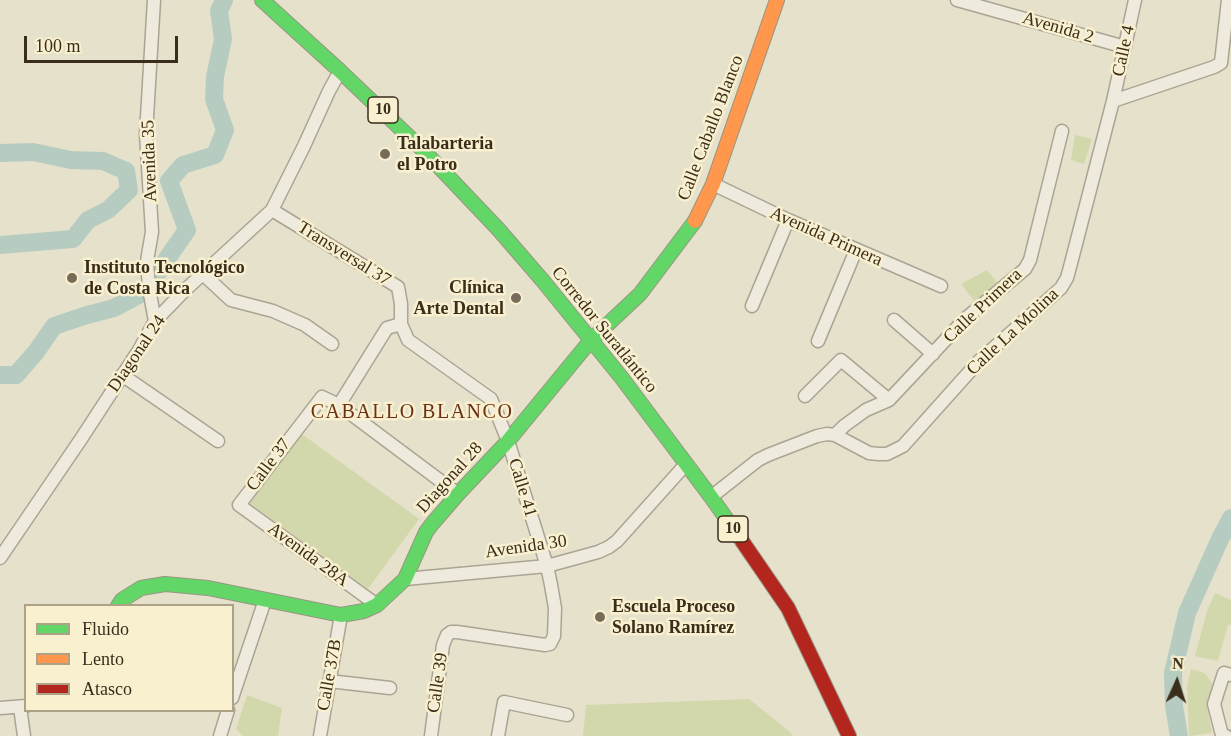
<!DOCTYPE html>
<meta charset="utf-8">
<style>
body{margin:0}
#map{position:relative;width:1231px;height:736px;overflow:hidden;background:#e6e1cb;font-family:Georgia,serif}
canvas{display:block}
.legend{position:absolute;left:24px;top:604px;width:210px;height:108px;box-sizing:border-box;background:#f9f0cf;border:2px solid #ada287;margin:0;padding:8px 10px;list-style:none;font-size:18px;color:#3a2d1b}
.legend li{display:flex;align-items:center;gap:12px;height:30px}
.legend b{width:30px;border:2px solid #ada287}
.north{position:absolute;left:1147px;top:652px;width:60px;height:60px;-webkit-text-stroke:4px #f9f0cf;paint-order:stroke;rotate:3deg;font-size:16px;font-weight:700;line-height:24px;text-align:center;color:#3a2d1b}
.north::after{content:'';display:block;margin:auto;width:21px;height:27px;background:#3a2d1b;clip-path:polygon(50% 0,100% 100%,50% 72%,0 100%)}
.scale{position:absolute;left:24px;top:36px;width:154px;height:27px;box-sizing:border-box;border:3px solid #3a2d1b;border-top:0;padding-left:8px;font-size:18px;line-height:21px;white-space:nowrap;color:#3a2d1b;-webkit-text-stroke:4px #f9f0cf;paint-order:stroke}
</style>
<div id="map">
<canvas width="1231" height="736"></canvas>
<ul class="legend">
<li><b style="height:8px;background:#63d668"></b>Fluido</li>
<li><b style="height:8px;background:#ff974d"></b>Lento</li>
<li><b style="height:8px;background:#b3261e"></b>Atasco</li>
</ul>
<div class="north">N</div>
<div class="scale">100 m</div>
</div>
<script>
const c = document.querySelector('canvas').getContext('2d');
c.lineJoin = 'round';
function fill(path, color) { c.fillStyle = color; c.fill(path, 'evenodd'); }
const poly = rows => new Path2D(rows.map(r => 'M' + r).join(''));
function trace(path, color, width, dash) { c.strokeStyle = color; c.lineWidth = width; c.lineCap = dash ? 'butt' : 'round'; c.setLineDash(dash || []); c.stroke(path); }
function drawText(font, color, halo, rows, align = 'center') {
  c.font = font + ' Georgia,serif'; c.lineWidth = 5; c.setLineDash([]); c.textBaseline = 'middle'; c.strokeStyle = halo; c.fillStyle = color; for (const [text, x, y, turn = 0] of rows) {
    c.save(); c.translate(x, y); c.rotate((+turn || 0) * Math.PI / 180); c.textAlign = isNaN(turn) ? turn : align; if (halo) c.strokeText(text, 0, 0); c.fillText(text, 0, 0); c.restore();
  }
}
const green = poly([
 [1075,135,1092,139,1084,164,1071,160],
 [987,270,998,283,975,302,961,284],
 [299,432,419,519,368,589,248,502],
 [1215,593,1231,600,1231,625,1228,625,1218,661,1195,656,1207,611],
 [1191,669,1205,673,1214,686,1207,707,1212,733,1189,736,1187,686],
 [247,695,282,708,278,736,243,736,236,729],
 [749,699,791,733,792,736,583,736,586,705]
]);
const river = poly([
 [0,153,33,152,71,160,103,161,126,171,129,190,108,210,88,220,73,239,0,245],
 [153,279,187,230,169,181,183,165,215,155,225,130,214,99,215,77,223,39,219,11,224,0],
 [0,375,16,375,36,352,54,326,87,315,114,308,144,292,146,289],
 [1179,736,1174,706,1173,673,1187,613,1220,539,1231,518]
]);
const street = poly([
 [154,0,146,134,152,232,147,261,149,289,155,321],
 [957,0,1125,47],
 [1113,101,1135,0],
 [713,184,788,220,941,286],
 [272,210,398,287,401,304,401,324,408,340,491,399,508,441,547,566,551,585,555,608,554,636,550,644,545,645,457,632,451,632,447,635,443,645,431,736],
 [203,274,231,300,273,311,305,325,332,344],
 [752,306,788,220],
 [894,320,933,354],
 [818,341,856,250],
 [122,375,218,441],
 [805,396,841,360,889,400],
 [339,405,387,328,401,324],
 [835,435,844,426,866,410,889,400,966,318,1025,269,1030,260,1062,131],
 [711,497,758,460,768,455,817,436,827,434,835,435,869,453,878,454,887,454,903,446,980,360,1061,288,1067,278,1070,267,1113,101,1214,67,1221,63,1228,0],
 [0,558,81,439,139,350,155,321,184,291,272,210,304,146,329,91,340,71],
 [405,579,547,566,598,552,609,547,617,541,686,464],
 [377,605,239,505,322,397,339,405,458,494],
 [329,681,390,688],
 [232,698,265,600],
 [20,707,24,736],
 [0,708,26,706],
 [220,736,228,710],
 [320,736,341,615],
 [498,736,504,702,567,715],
 [1226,736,1222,735,1214,704,1224,673,1231,675]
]);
const fast = poly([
 [262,0,340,71,424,151,499,230,543,281,621,377,711,497,742,541],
 [118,606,122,600,141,588,165,584,208,588,341,615,364,611,377,605,405,579,426,532,432,524,458,494,508,441,591,340,640,294,695,221]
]);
const slow = poly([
 [695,221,713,184,777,0]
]);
const jam = poly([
 [742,541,788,608,849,736]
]);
const markers = [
 [385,154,6,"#766c59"],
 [72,278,6,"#766c59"],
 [516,298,6,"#766c59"],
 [600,617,6,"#766c59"]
];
const shields = [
 [383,110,30],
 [733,529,30]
];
const shieldNames = [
 ["10",383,110],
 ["10",733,529]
];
const streetNames = [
 ["Avenida 2",1058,28,16],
 ["Calle 4",1124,51,-78],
 ["Calle Caballo Blanco",711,128,-69],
 ["Avenida 35",150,161,-92],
 ["Avenida Primera",826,237,24],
 ["Transversal 37",344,254,32],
 ["Calle Primera",983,306,-43],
 ["Corredor Suratlántico",604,330,51],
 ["Calle La Molina",1013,332,-43],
 ["Diagonal 24",137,354,-56],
 ["Calle 37",269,465,-53],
 ["Diagonal 28",450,478,-48],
 ["Calle 41",522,488,73],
 ["Avenida 30",526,547,-8],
 ["Avenida 28A",308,555,36],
 ["Calle 37B",330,675,-80],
 ["Calle 39",438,683,-82]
];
const poiNames = [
 ["Talabarteria",397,144],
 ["el Potro",397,165],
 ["Instituto Tecnológico",84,268],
 ["de Costa Rica",84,289],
 ["Clínica",504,288,"right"],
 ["Arte Dental",504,309,"right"],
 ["Escuela Proceso",612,607],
 ["Solano Ramírez",612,628]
];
const neighbourhoodNames = [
 ["CABALLO BLANCO",412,413]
];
fill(green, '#d3d8ac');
trace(river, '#b6ccc0', 18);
trace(street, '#aba494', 15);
trace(fast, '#9b9484', 16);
trace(slow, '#9b9484', 16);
trace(jam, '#9b9484', 16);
trace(street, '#eeeadd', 12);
trace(fast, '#63d668', 14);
trace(slow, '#ff974d', 14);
trace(jam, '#b3261e', 14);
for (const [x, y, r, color] of markers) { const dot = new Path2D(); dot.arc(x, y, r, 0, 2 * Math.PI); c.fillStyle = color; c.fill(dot); trace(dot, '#f9f0cf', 2); }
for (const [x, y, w] of shields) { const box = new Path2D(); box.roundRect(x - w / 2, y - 13, w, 26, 4.5); c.fillStyle = '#f9f0cf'; c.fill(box); trace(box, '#3a2d1b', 1.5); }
drawText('bold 16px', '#3a2d1b', null, shieldNames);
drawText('18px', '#3a2d1b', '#f9f0cf', streetNames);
drawText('bold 18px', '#3a2d1b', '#f9f0cf', poiNames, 'left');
c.letterSpacing = '1.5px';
drawText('20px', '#6b3017', '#f9f0cf', neighbourhoodNames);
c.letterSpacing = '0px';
</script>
